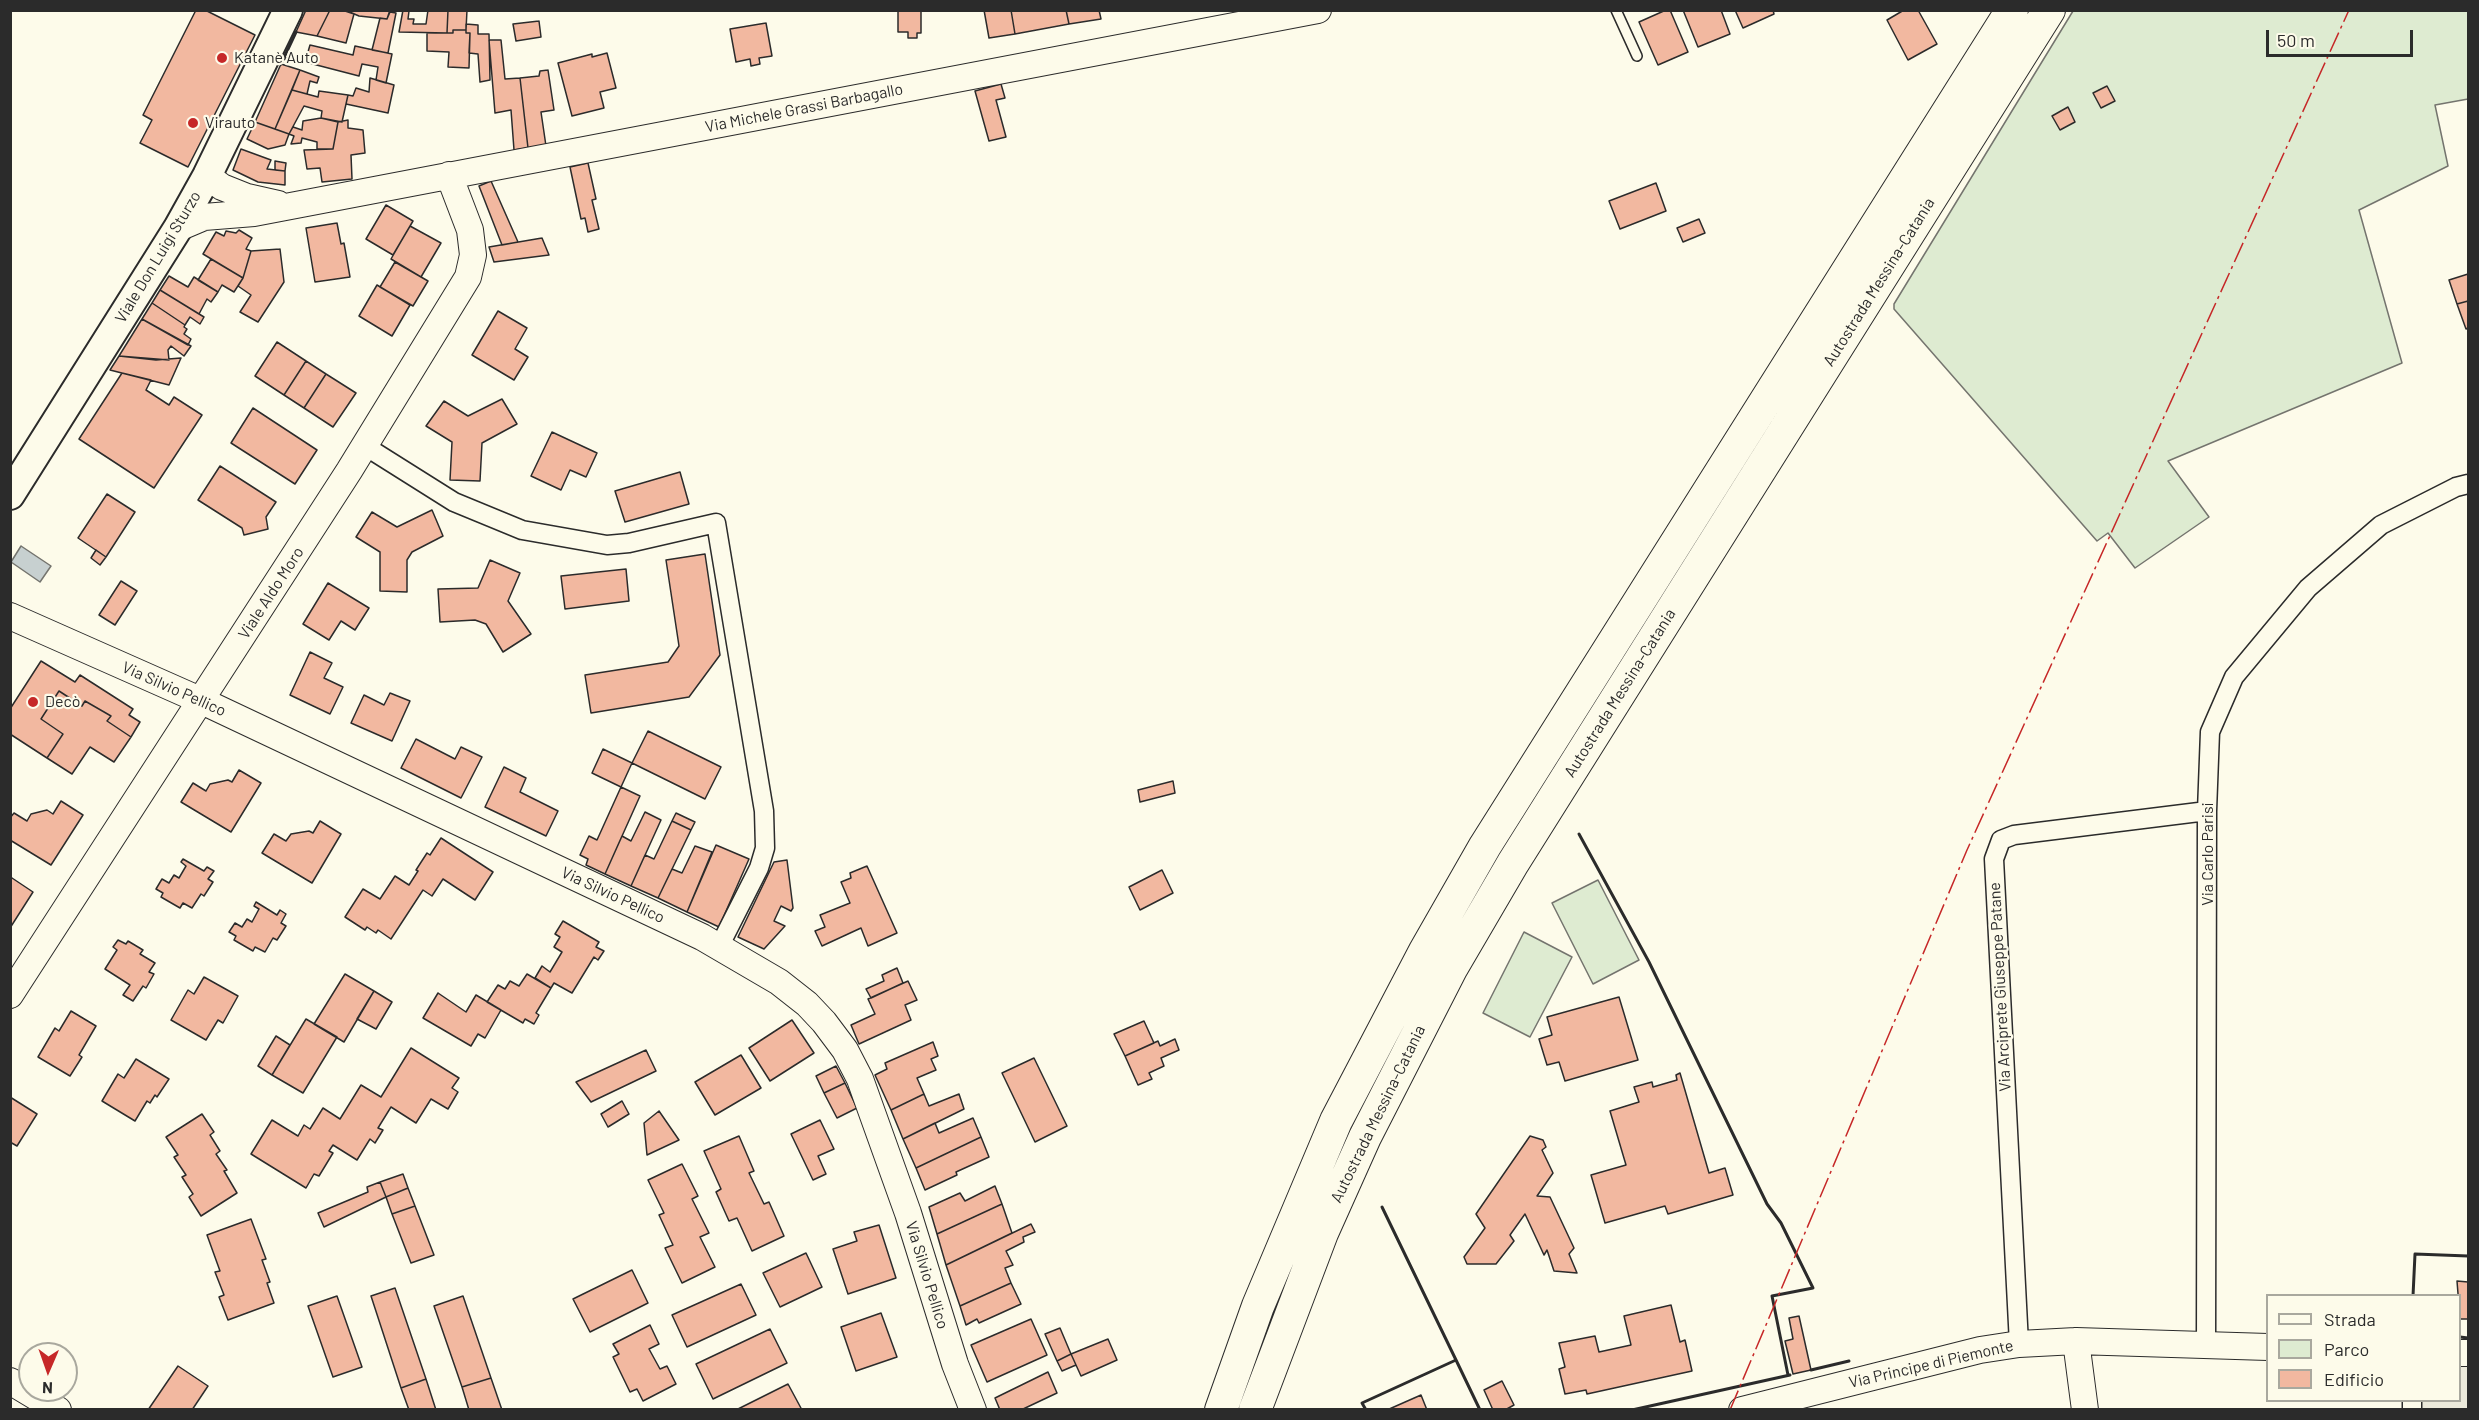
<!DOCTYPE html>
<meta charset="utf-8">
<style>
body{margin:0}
#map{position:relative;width:2479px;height:1420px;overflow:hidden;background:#fdfbea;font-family:Barlow,sans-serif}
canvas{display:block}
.frame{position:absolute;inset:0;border:12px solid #2b2b2b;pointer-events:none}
.legend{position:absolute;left:2266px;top:1294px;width:195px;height:108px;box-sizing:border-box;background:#fdfbea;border:2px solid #a9a89e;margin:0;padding:8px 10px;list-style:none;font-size:18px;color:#2b2b2b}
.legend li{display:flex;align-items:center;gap:12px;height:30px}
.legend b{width:30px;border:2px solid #a9a89e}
.north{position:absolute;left:18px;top:1342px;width:60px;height:60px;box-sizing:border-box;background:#fdfbea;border:2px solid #a9a89e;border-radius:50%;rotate:182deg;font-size:16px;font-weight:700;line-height:24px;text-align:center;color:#2b2b2b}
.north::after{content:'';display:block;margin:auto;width:21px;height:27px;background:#c62828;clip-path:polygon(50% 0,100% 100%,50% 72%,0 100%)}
.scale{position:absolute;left:2266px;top:30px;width:147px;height:27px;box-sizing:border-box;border:3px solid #2b2b2b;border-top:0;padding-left:8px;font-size:18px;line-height:21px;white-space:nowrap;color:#2b2b2b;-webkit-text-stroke:4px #fdfbea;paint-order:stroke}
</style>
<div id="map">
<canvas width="2479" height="1420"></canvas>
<div class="frame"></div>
<ul class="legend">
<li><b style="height:8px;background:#fdfbea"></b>Strada</li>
<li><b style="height:16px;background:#deebd1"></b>Parco</li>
<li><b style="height:16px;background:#f2b8a0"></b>Edificio</li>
</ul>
<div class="north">N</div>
<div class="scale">50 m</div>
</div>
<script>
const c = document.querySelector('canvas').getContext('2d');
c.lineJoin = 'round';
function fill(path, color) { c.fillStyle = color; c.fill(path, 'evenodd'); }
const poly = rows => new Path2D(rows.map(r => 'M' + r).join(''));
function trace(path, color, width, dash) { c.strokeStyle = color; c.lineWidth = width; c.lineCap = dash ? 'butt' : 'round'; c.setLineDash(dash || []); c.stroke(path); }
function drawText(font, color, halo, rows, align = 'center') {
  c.font = font + ' Barlow,sans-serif'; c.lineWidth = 4.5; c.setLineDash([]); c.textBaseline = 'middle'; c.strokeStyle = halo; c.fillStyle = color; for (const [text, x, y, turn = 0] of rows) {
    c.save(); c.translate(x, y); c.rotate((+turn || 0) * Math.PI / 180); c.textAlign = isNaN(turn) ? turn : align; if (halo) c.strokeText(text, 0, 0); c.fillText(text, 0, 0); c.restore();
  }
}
const green = poly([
 [2073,11,2468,11,2468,99,2435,105,2448,166,2359,210,2402,363,2168,461,2209,517,2135,568,2108,533,2097,541,1894,309,1894,304,2073,11],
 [1598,880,1639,960,1593,984,1552,903,1598,880],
 [1524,932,1572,957,1530,1037,1483,1013,1524,932]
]);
const parking = poly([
 [2460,1353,2468,1353,2468,1409,2412,1410,2412,1401,2460,1400,2460,1353]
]);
const water = poly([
 [21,546,51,566,40,582,11,562,21,546]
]);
const building = poly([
 [196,10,205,10,255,35,188,167,140,143,152,120,143,115,196,10],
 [306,10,330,10,317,36,296,32,306,10],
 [330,10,342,10,354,14,346,43,317,36,330,10],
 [345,10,390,10,387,19,359,16,345,10],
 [403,10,409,11,408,19,414,19,413,24,426,24,428,10,448,10,447,33,399,32,403,10],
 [448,10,467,10,466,30,453,30,453,33,447,33,448,10],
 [898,10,921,10,921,33,917,33,917,38,908,38,908,32,898,32,898,10],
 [984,10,1011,10,1015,34,989,38,984,10],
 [1011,10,1066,10,1069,24,1015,34,1011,10],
 [1066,10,1099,10,1101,19,1069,24,1066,10],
 [1666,10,1670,10,1688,52,1658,65,1639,22,1666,10],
 [1683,10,1721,10,1730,34,1698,47,1683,10],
 [1735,10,1773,10,1774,14,1743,28,1735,10],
 [1904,10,1918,10,1937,44,1908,60,1887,20,1904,10],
 [390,12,396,13,388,53,372,50,380,18,387,19,390,12],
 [539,21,541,37,516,41,513,24,539,21],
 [766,23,772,56,759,58,760,64,751,66,750,59,736,62,730,29,766,23],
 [466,24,478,25,478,34,489,34,490,80,480,82,478,54,469,53,470,33,466,33,466,24],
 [453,30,466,30,466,33,470,33,469,68,448,67,449,52,427,51,427,33,453,33,453,30],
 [489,40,501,40,505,79,520,78,528,148,514,150,511,110,495,113,489,40],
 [310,45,353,55,355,46,392,54,386,83,376,80,378,67,362,64,359,76,305,62,310,45],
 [607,53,616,88,600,92,604,108,572,116,558,63,592,54,592,57,607,53],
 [281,64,300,70,275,129,255,122,281,64],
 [300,70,319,77,317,83,310,81,307,94,292,90,300,70],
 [548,70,554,110,541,112,546,146,528,148,520,78,539,76,540,71,548,70],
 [370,78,394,85,388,113,346,104,348,95,353,96,356,88,369,92,370,78],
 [1001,84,1005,98,996,100,1006,137,989,141,975,91,1001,84],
 [2107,86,2115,101,2101,108,2093,93,2107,86],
 [292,90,318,97,319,91,348,95,342,122,321,118,322,111,304,106,289,134,275,129,292,90],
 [2068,107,2075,122,2060,130,2052,116,2068,107],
 [321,118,338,122,333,149,317,149,317,142,302,138,301,143,291,144,294,136,289,134,293,127,302,130,303,121,321,118],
 [348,120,348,128,363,130,365,153,351,155,352,179,322,182,320,168,307,169,304,150,333,149,338,122,348,120],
 [255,122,289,134,285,145,268,149,247,139,255,122],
 [241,149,271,160,267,169,285,171,285,185,258,182,233,170,241,149],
 [275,161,286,163,285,171,275,170,275,161],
 [588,163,596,199,592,200,599,229,588,232,585,218,581,219,570,167,588,163],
 [491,181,518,242,502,245,479,186,491,181],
 [1656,183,1666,211,1620,229,1609,201,1656,183],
 [386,205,413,221,393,255,366,239,386,205],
 [1699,219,1705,233,1683,242,1677,228,1699,219],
 [337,223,341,244,344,243,350,277,315,282,306,228,337,223],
 [410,226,441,243,421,277,391,259,410,226],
 [239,230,252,238,246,249,251,251,243,278,203,254,216,232,224,236,226,231,236,233,239,230],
 [542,238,549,255,494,262,489,247,542,238],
 [280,249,284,282,258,322,240,312,251,295,238,286,243,278,251,251,280,249],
 [211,259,243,278,234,292,222,285,218,292,198,280,211,259],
 [395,262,428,281,413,306,380,287,395,262],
 [2468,274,2468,301,2457,304,2449,280,2468,274],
 [169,276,188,287,194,277,218,292,211,302,207,299,199,314,160,290,169,276],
 [377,285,410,305,392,336,359,316,377,285],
 [160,290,204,317,200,324,190,317,185,325,152,303,160,290],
 [2468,301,2468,328,2466,329,2457,304,2468,301],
 [152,303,185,325,184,327,187,329,184,334,191,339,188,345,142,319,152,303],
 [498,311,527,328,515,349,528,357,514,380,472,355,498,311],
 [142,319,191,346,184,356,171,346,168,350,169,360,119,356,142,319],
 [277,342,306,361,284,395,255,376,277,342],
 [119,356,156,360,181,358,169,385,110,370,119,356],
 [306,361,326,374,304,408,284,395,306,361],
 [122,373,151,380,146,390,169,405,174,397,202,415,154,488,79,439,122,373],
 [326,374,356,393,333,427,304,408,326,374],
 [502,399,517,424,482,443,480,481,450,480,452,442,426,426,444,401,468,416,502,399],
 [253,408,317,450,295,484,231,443,253,408],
 [552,432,597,453,586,477,570,470,561,490,531,476,552,432],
 [220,466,276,502,266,517,268,529,244,535,242,528,198,500,220,466],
 [680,472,689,504,625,522,615,491,680,472],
 [107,494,135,512,106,557,78,538,107,494],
 [432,510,443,536,412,552,407,560,407,592,380,591,380,552,356,537,372,512,397,527,432,510],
 [96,550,106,557,100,565,91,558,96,550],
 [705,554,720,655,689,697,591,713,585,675,668,662,679,646,666,560,705,554],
 [490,560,520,573,508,601,531,634,503,652,486,624,475,620,440,622,438,589,478,588,490,560],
 [626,569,629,601,565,609,561,576,626,569],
 [121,581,137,591,115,625,99,615,121,581],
 [328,583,369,608,355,630,341,621,329,640,303,624,328,583],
 [310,652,332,663,324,678,343,687,330,714,290,695,310,652],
 [41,661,75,682,80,675,133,709,129,715,140,722,131,737,107,721,111,716,85,701,82,706,59,691,41,719,63,734,47,758,10,734,10,709,41,661],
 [59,691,82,706,85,701,111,716,107,721,131,737,114,762,90,747,72,774,47,758,63,734,41,719,59,691],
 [390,693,410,701,392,741,351,723,364,695,384,705,390,693],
 [648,731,721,767,705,799,632,763,648,731],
 [416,739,455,759,461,747,482,757,461,798,401,768,416,739],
 [603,749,632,763,621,787,592,773,603,749],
 [504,767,526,778,520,792,558,811,546,836,485,807,504,767],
 [239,770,261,783,231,832,181,802,193,783,206,791,210,784,228,780,232,782,239,770],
 [1173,781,1175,793,1140,802,1138,790,1173,781],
 [621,787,640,796,605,874,586,865,588,859,580,855,589,836,597,840,621,787],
 [61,801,83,815,51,865,10,840,10,818,14,813,27,821,31,814,47,810,53,814,61,801],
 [645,812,661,820,631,886,605,874,622,836,631,841,645,812],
 [676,813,695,822,691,830,672,821,676,813],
 [320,821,341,834,312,883,262,853,274,834,286,841,291,834,309,831,313,833,320,821],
 [672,821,691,830,658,898,631,886,645,855,654,859,672,821],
 [441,838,493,872,475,900,443,879,432,896,423,890,391,939,378,930,376,933,367,927,365,930,345,917,363,889,380,899,395,876,409,885,418,871,416,870,427,853,430,855,441,838],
 [716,845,749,859,719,927,687,912,716,845],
 [695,846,712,852,687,912,658,898,672,869,682,873,695,846],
 [183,859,204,871,207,867,214,871,208,879,213,882,204,896,201,894,192,908,183,903,180,908,161,897,163,893,156,889,162,879,169,883,174,875,179,878,186,866,181,862,183,859],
 [787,860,793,908,791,911,781,906,774,921,785,926,764,949,738,937,774,862,787,860],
 [867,866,897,933,868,946,861,928,822,946,815,931,825,927,820,915,850,903,841,882,851,878,850,873,867,866],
 [1162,870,1173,893,1140,910,1129,887,1162,870],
 [12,878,33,892,10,928,10,880,12,878],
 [256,902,277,915,280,910,286,914,281,923,286,926,277,940,273,938,265,952,255,947,253,951,234,940,236,936,229,932,235,923,242,927,247,919,252,922,259,909,254,906,256,902],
 [563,921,599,942,596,947,604,951,598,960,594,957,572,993,554,983,551,988,535,978,542,966,550,972,562,952,554,947,560,937,555,934,563,921],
 [118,940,126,944,128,941,143,950,140,954,155,963,149,972,154,974,146,988,143,986,133,1001,123,995,130,985,105,969,117,950,113,947,118,940],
 [897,968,903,983,871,998,866,989,884,981,882,975,897,968],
 [345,974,374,991,344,1042,314,1024,345,974],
 [527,974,551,988,536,1013,539,1015,534,1024,525,1019,523,1023,487,1002,498,985,505,989,510,981,519,986,527,974],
 [204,977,238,996,223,1023,218,1020,206,1040,171,1020,188,990,194,994,204,977],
 [908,981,917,1000,905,1005,911,1020,859,1044,851,1025,875,1014,868,999,908,981],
 [374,991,392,1002,376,1029,357,1019,374,991],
 [438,993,466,1012,476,995,501,1010,485,1038,478,1034,471,1046,423,1018,438,993],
 [1619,997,1638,1060,1565,1081,1559,1062,1547,1065,1539,1039,1552,1035,1547,1017,1619,997],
 [71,1011,96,1026,79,1055,82,1057,70,1076,38,1057,55,1028,59,1031,71,1011],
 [306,1019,337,1037,303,1093,272,1075,306,1019],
 [792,1020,814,1053,770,1081,749,1048,792,1020],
 [1144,1021,1154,1043,1125,1056,1114,1034,1144,1021],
 [276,1036,290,1045,272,1075,258,1066,276,1036],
 [1175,1039,1179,1050,1161,1058,1164,1066,1149,1073,1152,1079,1138,1085,1125,1056,1158,1041,1160,1046,1175,1039],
 [933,1042,938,1056,931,1059,936,1070,917,1078,924,1094,891,1110,875,1075,887,1069,885,1063,933,1042],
 [411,1048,459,1078,452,1088,458,1092,448,1109,431,1099,416,1123,391,1107,378,1128,383,1130,375,1143,370,1139,357,1160,333,1145,329,1151,333,1153,319,1176,314,1174,306,1188,251,1154,272,1120,298,1136,304,1125,310,1129,323,1108,340,1119,361,1085,381,1097,411,1048],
 [646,1050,656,1071,591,1102,576,1082,646,1050],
 [741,1055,761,1088,715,1115,695,1082,741,1055],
 [1034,1058,1067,1126,1035,1142,1002,1073,1034,1058],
 [136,1059,169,1079,157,1097,155,1095,150,1103,147,1101,135,1121,102,1101,118,1074,124,1078,136,1059],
 [836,1066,845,1083,824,1093,816,1076,836,1066],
 [1680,1073,1709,1173,1725,1168,1733,1195,1668,1214,1665,1206,1605,1223,1591,1175,1626,1165,1610,1111,1639,1102,1634,1087,1652,1082,1653,1087,1677,1080,1676,1075,1680,1073],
 [845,1083,857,1108,837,1118,824,1093,845,1083],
 [924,1094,929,1106,959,1094,964,1109,903,1139,891,1110,924,1094],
 [10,1097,37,1114,17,1146,10,1142,10,1097],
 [622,1101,629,1114,608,1127,601,1114,622,1101],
 [659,1111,679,1140,647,1155,644,1123,659,1111],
 [202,1114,214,1132,210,1135,220,1151,216,1154,227,1170,224,1171,237,1193,201,1216,189,1197,193,1194,182,1177,186,1175,174,1157,178,1155,166,1137,202,1114],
 [973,1118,981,1137,916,1168,903,1139,935,1123,939,1133,973,1118],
 [820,1120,834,1149,818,1156,826,1174,813,1180,791,1134,820,1120],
 [739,1136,754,1171,749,1173,764,1204,769,1202,784,1236,752,1251,737,1218,729,1221,716,1192,721,1189,704,1151,739,1136],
 [1530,1136,1543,1140,1546,1147,1542,1150,1553,1173,1537,1196,1550,1197,1574,1248,1569,1254,1577,1273,1554,1271,1547,1250,1544,1255,1525,1214,1510,1235,1514,1241,1496,1264,1467,1264,1464,1257,1485,1228,1476,1214,1530,1136],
 [981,1137,989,1157,956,1172,957,1175,925,1190,916,1168,981,1137],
 [682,1164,698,1196,692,1199,709,1233,700,1237,715,1267,682,1283,665,1248,673,1245,659,1215,664,1213,648,1180,682,1164],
 [403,1174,408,1188,386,1197,380,1182,403,1174],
 [380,1182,386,1197,324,1227,318,1213,368,1192,367,1187,380,1182],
 [995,1186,1002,1204,937,1234,929,1207,960,1193,965,1201,995,1186],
 [408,1188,415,1206,392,1214,386,1197,408,1188],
 [1002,1204,1012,1233,946,1265,937,1234,1002,1204],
 [415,1206,434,1255,411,1263,392,1214,415,1206],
 [251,1219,266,1259,262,1260,270,1282,267,1283,274,1303,228,1320,219,1297,224,1295,215,1272,220,1271,207,1235,251,1219],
 [1031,1224,1035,1232,1023,1237,1024,1242,1006,1251,1013,1265,1005,1268,1011,1283,960,1306,946,1265,1031,1224],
 [879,1225,896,1278,848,1294,833,1249,857,1241,854,1232,879,1225],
 [806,1253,822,1287,780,1307,763,1273,806,1253],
 [632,1270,648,1303,590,1332,573,1299,632,1270],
 [2457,1281,2468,1282,2468,1319,2460,1319,2457,1281],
 [1011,1283,1021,1304,979,1323,977,1319,966,1325,960,1306,1011,1283],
 [741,1284,756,1315,687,1347,672,1315,741,1284],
 [395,1288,426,1379,401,1388,371,1296,395,1288],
 [337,1296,362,1367,333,1377,308,1306,337,1296],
 [463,1296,491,1378,462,1387,434,1306,463,1296],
 [1671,1305,1680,1342,1685,1340,1692,1371,1587,1394,1586,1390,1565,1394,1559,1369,1565,1367,1559,1343,1595,1336,1599,1352,1631,1345,1624,1316,1671,1305],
 [881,1313,897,1357,856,1371,841,1327,881,1313],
 [1799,1316,1811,1370,1793,1374,1785,1341,1793,1339,1789,1318,1799,1316],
 [1031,1319,1047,1355,987,1382,971,1345,1031,1319],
 [650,1325,659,1344,649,1349,660,1369,667,1366,676,1384,643,1401,637,1389,630,1392,613,1357,619,1354,613,1344,650,1325],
 [1060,1328,1071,1354,1057,1361,1045,1334,1060,1328],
 [770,1329,787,1363,713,1399,696,1364,770,1329],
 [1108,1339,1117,1360,1081,1376,1071,1354,1108,1339],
 [1071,1354,1076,1365,1062,1371,1057,1361,1071,1354],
 [178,1366,208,1386,192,1410,148,1410,178,1366],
 [1048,1372,1057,1393,1021,1410,1000,1410,995,1398,1048,1372],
 [491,1378,502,1410,469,1410,462,1387,491,1378],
 [426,1379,436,1410,409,1410,401,1388,426,1379],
 [1502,1381,1514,1405,1505,1410,1493,1410,1484,1390,1502,1381],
 [788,1384,802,1410,736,1410,788,1384],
 [1421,1395,1427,1410,1387,1410,1421,1395]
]);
const lane = poly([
 [1616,10,1637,56]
]);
const street = poly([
 [365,446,454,502,522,530,607,545,629,543,716,523,764,811,765,848,759,868,719,947],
 [2019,1344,1994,859,2001,840,2014,835,2207,811],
 [2206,1344,2207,811,2210,732,2234,677,2308,588,2381,525,2456,487,2468,484],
 [2412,1410,2412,1400]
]);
const secondary = poly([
 [207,176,222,187,247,197,278,204],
 [178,228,204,217,254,213,1318,10],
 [10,616,202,701,702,937,779,982,807,1004,824,1022,845,1050,860,1079,908,1213,955,1364,973,1410],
 [10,995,349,471,468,277,473,255,470,230,449,175],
 [2076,1341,2085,1410],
 [2460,1353,2468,1353],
 [10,1381,58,1410],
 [1742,1410,1980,1350,2019,1344,2076,1341,2268,1347]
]);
const primary = poly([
 [10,495,178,228,207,176,288,10]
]);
const highway = poly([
 [1221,1410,1258,1306,1336,1121,1425,951,1485,846,2012,10],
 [1255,1410,1322,1233,1365,1137,1451,969,1513,863,2049,10]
]);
const wall = poly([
 [284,58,305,62],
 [281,64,296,32],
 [1579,834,1649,962,1767,1204,1781,1223,1813,1288,1772,1296,1788,1375],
 [1382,1207,1456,1360],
 [2413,1296,2415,1254,2468,1256],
 [2460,1337,2468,1338],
 [1811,1370,1849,1361],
 [1366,1410,1362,1403,1456,1360,1480,1410],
 [1632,1410,1790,1375]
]);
const power = poly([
 [1730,1410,1967,850,2349,10]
]);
const markers = [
 [222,58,6,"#c62828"],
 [193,123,6,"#c62828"],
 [33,702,6,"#c62828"]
];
const poiNames = [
 ["Katanè Auto",234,58],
 ["Virauto",205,123],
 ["Decò",45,702]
];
const streetNames = [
 ["Via Michele Grassi Barbagallo",804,108,-11],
 ["Viale Don Luigi Sturzo",158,257,-59],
 ["Autostrada Messina-Catania",1879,282,-58],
 ["Viale Aldo Moro",271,593,-57],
 ["Via Silvio Pellico",174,689,24],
 ["Autostrada Messina-Catania",1620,693,-58],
 ["Via Carlo Parisi",2208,854,-90],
 ["Via Silvio Pellico",613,895,25],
 ["Via Arciprete Giuseppe Patane",2000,987,-93],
 ["Autostrada Messina-Catania",1378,1114,-64],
 ["Via Silvio Pellico",927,1275,73],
 ["Via Principe di Piemonte",1931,1364,-13]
];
fill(green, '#deebd1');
trace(green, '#74746e', 1.5);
fill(parking, '#eceadb');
trace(parking, '#74746e', 1.5);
fill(water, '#c7d0d0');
trace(water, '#74746e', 1.5);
fill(building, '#f2b8a0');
trace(building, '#2b2b2b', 1.5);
trace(lane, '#2b2b2b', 12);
trace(street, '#2b2b2b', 21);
trace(secondary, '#2b2b2b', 28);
trace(primary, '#2b2b2b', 32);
trace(highway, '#2b2b2b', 34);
trace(lane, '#fdfbea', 9);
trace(street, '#fdfbea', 18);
trace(secondary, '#fdfbea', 26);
trace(primary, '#fdfbea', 28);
trace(highway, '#fdfbea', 32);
trace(wall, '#2b2b2b', 3);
trace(power, '#c62828', 1.5, [21, 4.5, 3, 4.5]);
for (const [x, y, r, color] of markers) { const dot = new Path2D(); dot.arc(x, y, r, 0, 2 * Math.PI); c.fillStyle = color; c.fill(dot); trace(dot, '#fdfbea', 2); }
drawText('16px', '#2b2b2b', '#fdfbea', poiNames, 'left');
drawText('16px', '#2b2b2b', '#fdfbea', streetNames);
</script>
